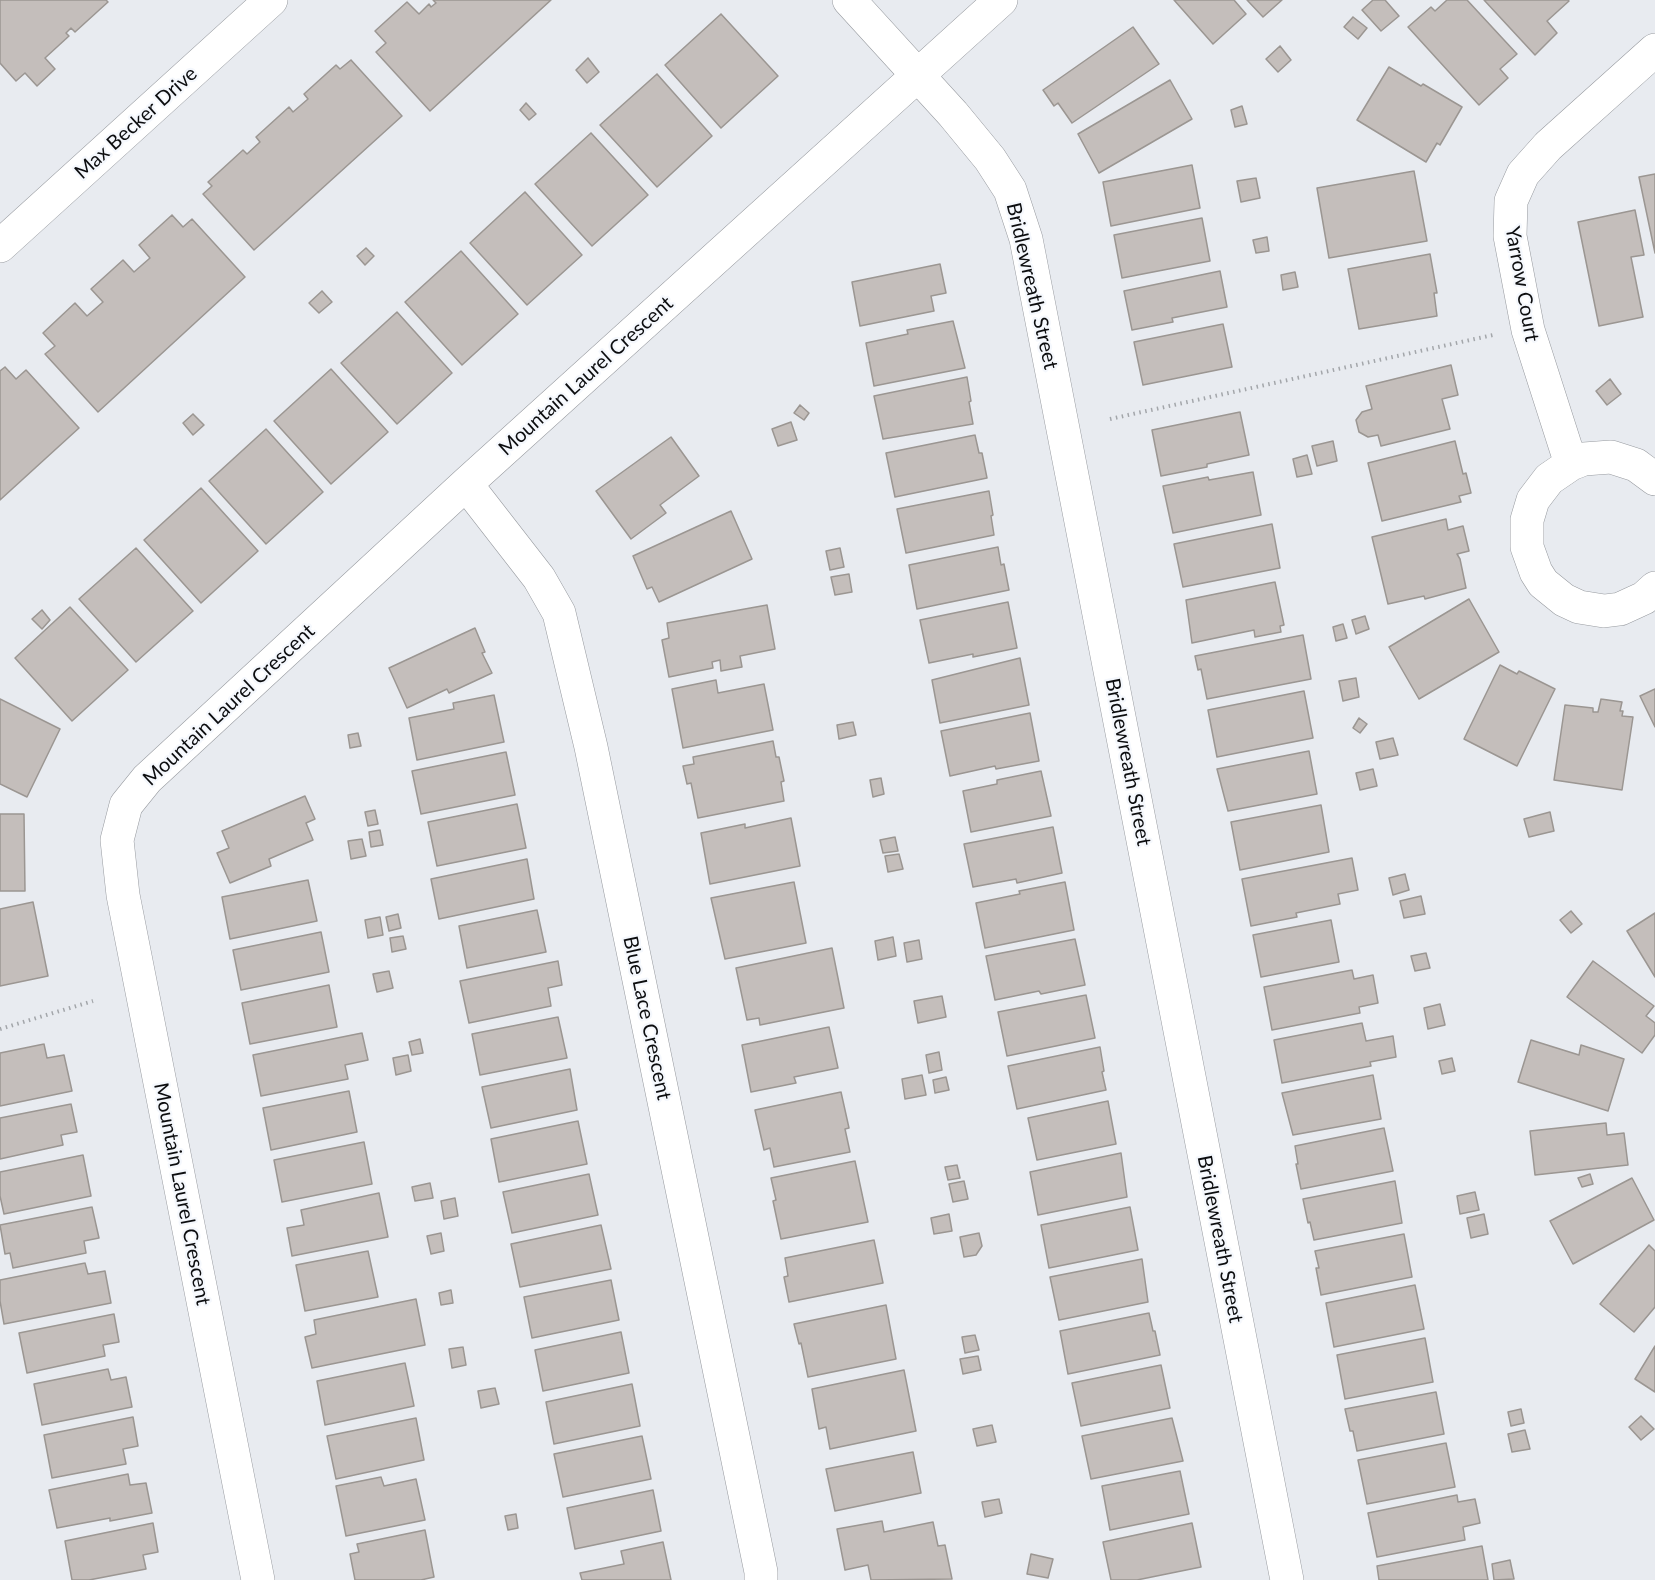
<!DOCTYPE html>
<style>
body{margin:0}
canvas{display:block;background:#e8ebf0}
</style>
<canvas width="1655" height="1580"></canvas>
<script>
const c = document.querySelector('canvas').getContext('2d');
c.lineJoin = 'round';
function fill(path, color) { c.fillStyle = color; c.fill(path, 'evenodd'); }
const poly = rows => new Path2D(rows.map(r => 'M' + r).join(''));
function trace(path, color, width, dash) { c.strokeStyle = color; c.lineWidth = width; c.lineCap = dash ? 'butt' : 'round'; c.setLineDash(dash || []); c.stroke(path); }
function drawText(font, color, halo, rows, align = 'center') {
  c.font = font + ' Lato,sans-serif'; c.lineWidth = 4.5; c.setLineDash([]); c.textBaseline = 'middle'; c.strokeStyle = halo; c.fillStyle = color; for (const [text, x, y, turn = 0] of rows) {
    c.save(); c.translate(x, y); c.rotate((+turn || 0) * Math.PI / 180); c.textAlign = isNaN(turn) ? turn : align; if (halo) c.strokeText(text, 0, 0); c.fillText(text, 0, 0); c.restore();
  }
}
const building = poly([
 [0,0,106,0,108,2,75,32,71,28,66,33,69,36,45,58,55,69,37,86,25,73,16,81,0,63,0,0],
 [433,0,551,0,430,111,376,52,386,43,375,31,407,2,419,14,429,4,431,7,436,3,433,0],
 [1174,0,1234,0,1246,14,1213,44,1174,0],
 [1247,0,1282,0,1263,17,1247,0],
 [1373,0,1385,0,1399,16,1381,31,1362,10,1373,0],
 [1447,0,1467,0,1517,54,1500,69,1508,78,1479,105,1408,27,1431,7,1435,11,1447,0],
 [1484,0,1568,0,1569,1,1547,21,1557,33,1535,55,1484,0],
 [721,14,778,76,721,128,665,65,721,14],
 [1353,17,1367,28,1358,39,1344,27,1353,17],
 [1133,27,1159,64,1072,123,1058,103,1054,106,1043,90,1133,27],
 [1280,46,1291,60,1278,72,1266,59,1280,46],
 [588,58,599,72,587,83,576,70,588,58],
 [351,60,402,116,254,250,203,194,212,186,208,182,243,150,247,154,260,142,256,137,289,107,293,112,308,99,304,94,336,65,340,69,351,60],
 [1389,67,1421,86,1423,84,1462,107,1440,145,1437,143,1426,162,1357,120,1389,67],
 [657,74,712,136,657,187,600,125,657,74],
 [1170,80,1192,119,1099,173,1078,134,1170,80],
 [526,103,536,114,529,120,520,110,526,103],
 [1242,106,1247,124,1235,127,1231,110,1242,106],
 [591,133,648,195,592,246,535,184,591,133],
 [1192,165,1200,208,1111,226,1103,182,1192,165],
 [1414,171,1427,241,1329,258,1317,188,1414,171],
 [1655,174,1655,253,1639,177,1655,174],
 [1256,178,1260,198,1241,202,1237,181,1256,178],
 [525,192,582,255,527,305,470,243,525,192],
 [1635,210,1644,255,1631,257,1643,317,1599,326,1578,222,1635,210],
 [172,215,183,227,192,219,245,277,98,412,45,354,55,346,43,333,75,303,87,316,103,302,91,289,123,260,134,272,150,258,139,245,172,215],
 [1202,218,1210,261,1122,278,1114,235,1202,218],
 [1267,237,1269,251,1256,253,1253,240,1267,237],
 [366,248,374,256,365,265,357,256,366,248],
 [461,251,518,314,462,365,405,302,461,251],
 [1430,254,1437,293,1434,293,1437,316,1359,329,1348,269,1430,254],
 [940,264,946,293,931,296,934,311,860,326,852,282,940,264],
 [1220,271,1227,307,1172,318,1173,322,1132,330,1124,291,1220,271],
 [1295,272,1298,287,1283,290,1281,275,1295,272],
 [322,291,332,302,319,313,309,303,322,291],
 [397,312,452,373,397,424,341,363,397,312],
 [953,321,965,368,874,386,866,343,908,334,907,330,953,321],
 [1223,324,1232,367,1143,385,1134,342,1223,324],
 [1451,365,1458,395,1442,399,1450,429,1381,446,1378,435,1368,437,1359,432,1356,420,1362,412,1372,409,1366,386,1451,365],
 [5,367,16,379,26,370,79,428,0,500,0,371,5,367],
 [331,369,388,432,331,484,274,421,331,369],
 [967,377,971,401,969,402,973,424,883,439,874,396,967,377],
 [1610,379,1621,394,1607,405,1596,391,1610,379],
 [800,405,809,413,804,420,794,413,800,405],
 [1240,412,1249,455,1207,464,1207,467,1161,476,1152,430,1240,412],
 [193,414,204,425,193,435,183,423,193,414],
 [791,422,797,440,778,446,772,429,791,422],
 [266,429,323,492,266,544,209,481,266,429],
 [975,435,979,453,982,453,987,478,895,497,886,453,975,435],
 [671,437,699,476,660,505,666,513,631,539,596,491,671,437],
 [1333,441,1337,461,1317,466,1312,446,1333,441],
 [1455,441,1463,474,1466,473,1471,493,1459,496,1461,502,1382,521,1368,463,1455,441],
 [1307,455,1312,474,1297,477,1293,459,1307,455],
 [1253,472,1261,515,1173,533,1163,486,1208,477,1209,480,1253,472],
 [201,488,258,551,201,603,144,540,201,488],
 [989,491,993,515,991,516,994,535,906,553,897,509,989,491],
 [731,511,752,559,659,602,652,587,647,589,633,556,731,511],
 [1446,519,1448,530,1463,526,1469,551,1457,554,1460,559,1466,588,1425,599,1424,596,1388,604,1372,537,1446,519],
 [1272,524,1280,568,1183,587,1174,544,1272,524],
 [998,547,1001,565,1004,564,1009,590,917,609,909,565,998,547],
 [136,548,193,611,136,662,79,599,136,548],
 [840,548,844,567,830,570,826,551,840,548],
 [849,574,852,592,835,595,831,577,849,574],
 [1275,582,1284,625,1280,626,1281,632,1255,637,1254,630,1192,643,1186,600,1275,582],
 [1469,599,1499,652,1419,699,1389,647,1469,599],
 [1008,602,1017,648,973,657,973,654,929,663,920,620,1008,602],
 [767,605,775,649,740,656,742,667,721,671,720,660,712,662,713,668,669,677,662,640,669,638,667,623,767,605],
 [70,607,128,670,72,721,15,658,70,607],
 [42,610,50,620,42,629,32,619,42,610],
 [1365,616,1369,629,1356,634,1352,620,1365,616],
 [1343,624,1347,638,1336,641,1333,627,1343,624],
 [475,628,485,652,482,653,492,673,449,693,447,689,407,708,389,668,475,628],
 [1303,635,1311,679,1207,699,1201,669,1198,670,1195,656,1303,635],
 [1020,658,1029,705,940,723,932,680,1020,658],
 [1500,665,1517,674,1519,671,1555,689,1517,766,1464,739,1500,665],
 [1356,678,1359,697,1343,701,1339,681,1356,678],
 [716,680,718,693,764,684,773,730,683,748,672,689,716,680],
 [1655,689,1655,727,1640,696,1655,689],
 [1304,691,1313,738,1217,757,1208,710,1304,691],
 [494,695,504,742,417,760,409,718,454,709,453,703,494,695],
 [0,699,60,729,27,797,0,784,0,699],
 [1601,699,1622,702,1620,711,1623,711,1622,716,1633,717,1622,790,1554,780,1565,705,1593,708,1593,712,1598,712,1601,699],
 [1030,713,1039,761,996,769,995,766,950,776,941,731,1030,713],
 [1359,718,1367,724,1360,733,1353,728,1359,718],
 [853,722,856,735,839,739,837,725,853,722],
 [358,733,361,746,350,748,348,735,358,733],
 [1393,738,1398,755,1380,759,1376,742,1393,738],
 [773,741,776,757,779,757,784,781,781,782,784,801,698,818,691,783,687,784,683,766,694,764,693,757,773,741],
 [1309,751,1317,794,1228,811,1217,769,1309,751],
 [506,752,515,795,421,814,412,771,506,752],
 [1373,769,1377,786,1360,790,1356,773,1373,769],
 [1041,771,1051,816,971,832,963,791,997,784,997,780,1041,771],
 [881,778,884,794,873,797,870,780,881,778],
 [305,796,315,819,306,823,313,840,269,859,271,866,230,883,217,853,229,848,222,831,305,796],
 [517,804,526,848,437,866,428,822,517,804],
 [1321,805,1329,852,1240,870,1231,822,1321,805],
 [375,810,378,824,368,826,365,812,375,810],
 [1550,812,1554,831,1529,837,1524,819,1550,812],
 [0,814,24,814,25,891,0,891,0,814],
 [791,818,800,866,710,884,701,833,745,824,745,828,791,818],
 [1053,827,1062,873,1017,883,1016,879,973,887,964,844,1053,827],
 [380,830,383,845,371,847,369,832,380,830],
 [895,837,898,851,883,853,880,840,895,837],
 [362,839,366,856,351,859,348,841,362,839],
 [899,854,903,869,888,872,885,856,899,854],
 [1352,858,1358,890,1338,894,1340,904,1296,913,1297,917,1251,926,1242,879,1352,858],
 [527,859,534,899,439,919,431,879,527,859],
 [1405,874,1409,890,1393,895,1389,878,1405,874],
 [308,880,317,921,230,939,222,897,308,880],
 [794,882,806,943,725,959,711,898,794,882],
 [1065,882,1074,930,985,948,976,903,1020,894,1019,891,1065,882],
 [1421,896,1425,914,1404,918,1400,901,1421,896],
 [33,902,48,976,0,986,0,909,33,902],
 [537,910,546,952,467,968,459,926,537,910],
 [1571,911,1582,924,1571,933,1560,920,1571,911],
 [1655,913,1655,977,1627,931,1655,913],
 [398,914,401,928,389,931,386,917,398,914],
 [380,917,383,935,368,938,365,920,380,917],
 [1331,920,1339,962,1261,977,1253,935,1331,920],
 [321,932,329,972,241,990,233,950,321,932],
 [403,936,406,949,392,952,390,938,403,936],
 [893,937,896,956,878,960,875,941,893,937],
 [1075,939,1085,985,1041,994,1039,991,995,1000,986,956,1075,939],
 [919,940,922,959,907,962,904,943,919,940],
 [832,948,844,1008,760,1025,759,1018,747,1020,736,968,832,948],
 [1426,953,1430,968,1415,971,1411,956,1426,953],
 [558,961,562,985,548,988,551,1006,469,1023,460,981,558,961],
 [1593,961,1654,1006,1646,1016,1655,1023,1655,1035,1642,1053,1567,997,1593,961],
 [1352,970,1354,979,1373,975,1378,1003,1359,1007,1360,1013,1272,1030,1264,987,1352,970],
 [389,971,393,988,377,992,373,974,389,971],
 [329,985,337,1027,250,1044,242,1003,329,985],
 [1086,995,1095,1038,1007,1056,998,1012,1086,995],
 [942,996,946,1017,918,1023,914,1001,942,996],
 [1440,1004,1445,1025,1428,1029,1424,1008,1440,1004],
 [558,1017,567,1058,480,1075,472,1034,558,1017],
 [1362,1023,1366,1041,1393,1036,1396,1057,1370,1062,1371,1066,1282,1083,1274,1040,1362,1023],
 [829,1027,838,1068,794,1077,796,1083,751,1092,742,1045,829,1027],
 [362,1033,368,1060,345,1065,348,1079,261,1096,253,1055,362,1033],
 [420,1039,423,1053,412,1055,409,1042,420,1039],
 [1531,1040,1579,1055,1581,1045,1624,1059,1608,1111,1518,1082,1531,1040],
 [44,1044,47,1058,64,1055,72,1091,0,1106,0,1053,44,1044],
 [1100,1047,1104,1071,1102,1072,1106,1090,1017,1109,1008,1066,1100,1047],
 [939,1052,942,1070,929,1073,926,1055,939,1052],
 [408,1055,411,1071,396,1075,393,1058,408,1055],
 [1452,1058,1455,1071,1442,1074,1439,1061,1452,1058],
 [570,1069,577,1110,491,1128,482,1087,570,1069],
 [922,1075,926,1095,905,1099,902,1079,922,1075],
 [1373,1075,1381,1119,1293,1135,1282,1093,1373,1075],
 [946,1077,949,1090,935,1093,933,1080,946,1077],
 [349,1091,357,1132,271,1150,263,1108,349,1091],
 [841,1092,849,1128,845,1129,850,1152,774,1167,770,1148,764,1150,755,1110,841,1092],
 [1108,1101,1116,1144,1037,1160,1028,1118,1108,1101],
 [71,1104,77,1132,61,1135,63,1145,0,1159,0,1118,71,1104],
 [578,1121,587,1164,499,1182,491,1139,578,1121],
 [1606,1123,1607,1135,1624,1133,1628,1165,1535,1175,1530,1131,1606,1123],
 [1384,1128,1393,1171,1301,1189,1296,1164,1298,1164,1295,1146,1384,1128],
 [364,1142,372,1184,282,1202,274,1160,364,1142],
 [1121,1153,1127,1197,1038,1215,1030,1172,1121,1153],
 [83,1155,91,1196,4,1214,0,1196,0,1172,83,1155],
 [855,1161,868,1222,781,1239,773,1201,776,1200,771,1178,855,1161],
 [957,1165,960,1178,948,1180,945,1167,957,1165],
 [589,1174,598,1215,512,1233,503,1192,589,1174],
 [1590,1174,1593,1184,1582,1187,1578,1178,1590,1174],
 [1632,1178,1654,1220,1573,1264,1550,1221,1632,1178],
 [964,1181,968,1199,953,1202,949,1184,964,1181],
 [1395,1181,1402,1223,1314,1240,1310,1222,1308,1223,1303,1199,1395,1181],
 [430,1183,433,1198,415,1201,412,1187,430,1183],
 [1475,1192,1479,1210,1460,1214,1457,1196,1475,1192],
 [379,1193,388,1237,292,1256,287,1228,304,1225,301,1210,379,1193],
 [455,1198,458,1216,444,1219,441,1201,455,1198],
 [92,1207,99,1238,84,1241,86,1253,13,1268,10,1253,5,1254,0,1225,92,1207],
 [1130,1207,1138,1250,1049,1268,1041,1225,1130,1207],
 [949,1214,952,1231,934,1234,931,1218,949,1214],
 [1484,1214,1488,1234,1471,1238,1467,1218,1484,1214],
 [601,1225,611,1269,520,1287,511,1244,601,1225],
 [441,1233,444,1251,431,1254,427,1236,441,1233],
 [979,1233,982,1246,976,1255,964,1257,960,1237,979,1233],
 [1404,1234,1412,1277,1321,1295,1316,1268,1319,1268,1315,1251,1404,1234],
 [874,1240,883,1283,789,1302,784,1277,788,1276,785,1258,874,1240],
 [1649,1245,1655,1251,1655,1307,1634,1332,1600,1304,1649,1245],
 [368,1251,378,1297,305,1311,296,1265,368,1251],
 [1142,1259,1148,1302,1059,1320,1050,1277,1142,1259],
 [85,1263,88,1274,105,1271,111,1303,4,1324,0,1301,0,1280,85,1263],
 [611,1280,619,1320,532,1338,524,1297,611,1280],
 [1415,1285,1424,1329,1334,1347,1326,1303,1415,1285],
 [451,1290,453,1303,441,1305,439,1293,451,1290],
 [416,1299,425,1345,312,1368,305,1337,316,1334,314,1320,416,1299],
 [886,1305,896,1359,808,1377,801,1343,799,1344,794,1324,886,1305],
 [1149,1313,1153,1331,1155,1331,1160,1355,1068,1374,1060,1331,1149,1313],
 [114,1314,119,1342,103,1345,105,1356,27,1373,19,1333,114,1314],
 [621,1332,629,1373,543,1391,535,1350,621,1332],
 [975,1335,979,1350,965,1353,962,1337,975,1335],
 [1425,1338,1433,1382,1345,1399,1337,1355,1425,1338],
 [1655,1346,1655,1392,1635,1379,1655,1346],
 [463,1347,466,1365,452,1368,449,1349,463,1347],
 [978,1356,981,1370,963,1374,960,1359,978,1356],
 [405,1363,414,1406,325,1425,317,1381,405,1363],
 [1161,1365,1170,1408,1081,1426,1072,1383,1161,1365],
 [108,1369,111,1380,126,1377,132,1407,42,1425,34,1384,108,1369],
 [904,1370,916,1431,830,1449,826,1427,819,1429,812,1389,904,1370],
 [632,1384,640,1426,554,1444,546,1402,632,1384],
 [495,1388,499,1404,481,1408,478,1391,495,1388],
 [1436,1392,1444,1434,1357,1451,1353,1431,1350,1431,1345,1409,1436,1392],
 [1521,1409,1524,1423,1511,1426,1508,1412,1521,1409],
 [1641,1416,1654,1429,1641,1440,1629,1427,1641,1416],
 [133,1417,138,1446,123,1449,126,1464,52,1478,44,1435,133,1417],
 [416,1418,424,1460,336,1479,327,1436,416,1418],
 [1172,1418,1183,1461,1091,1479,1082,1436,1172,1418],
 [992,1425,996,1442,977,1446,973,1429,992,1425],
 [1525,1430,1530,1449,1512,1452,1508,1434,1525,1430],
 [642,1436,651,1479,563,1497,554,1454,642,1436],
 [1446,1443,1455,1487,1367,1504,1358,1460,1446,1443],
 [913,1452,921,1493,835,1511,826,1469,913,1452],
 [1180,1471,1189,1514,1110,1530,1102,1486,1180,1471],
 [128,1474,130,1485,146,1483,152,1513,110,1521,110,1518,57,1528,49,1490,128,1474],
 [381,1477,384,1486,416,1479,425,1520,346,1536,336,1486,381,1477],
 [653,1490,661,1531,575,1549,567,1508,653,1490],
 [1457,1495,1458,1502,1475,1499,1480,1523,1463,1527,1465,1540,1377,1557,1368,1513,1457,1495],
 [999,1499,1002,1513,985,1517,982,1502,999,1499],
 [516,1514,518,1528,508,1530,505,1516,516,1514],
 [882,1521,884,1532,933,1522,938,1546,945,1545,952,1579,871,1580,868,1565,845,1570,837,1529,882,1521],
 [153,1523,158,1552,143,1555,146,1569,89,1580,72,1580,65,1541,153,1523],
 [1192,1523,1201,1567,1137,1580,1111,1580,1103,1542,1192,1523],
 [425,1530,434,1577,421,1580,355,1580,350,1554,359,1552,357,1544,425,1530],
 [663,1542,671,1580,582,1580,580,1573,624,1564,621,1551,663,1542],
 [1482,1546,1488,1580,1379,1580,1377,1566,1482,1546],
 [1031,1554,1053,1559,1048,1578,1027,1574,1031,1554],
 [1510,1560,1514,1579,1494,1580,1492,1564,1510,1560]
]);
const path = poly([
 [1110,419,1493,335],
 [0,1029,93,1001]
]);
const minor = poly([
 [849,0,953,114,990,159,1010,190,1026,239,1287,1580],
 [0,246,271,0],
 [1571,464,1528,330,1510,236,1511,201,1523,174,1548,146,1655,50],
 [1655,479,1636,465,1611,457,1584,459,1571,464,1549,479,1533,500,1527,520,1527,547,1536,572,1543,583,1564,600,1579,607,1604,611,1620,609,1644,598,1655,588],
 [466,484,539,578,559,613,591,747,761,1572,761,1580],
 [258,1580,123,895,117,840,126,805,147,779,466,484,1001,0]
]);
const streetNames = [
 ["Max Becker Drive",136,123,-42],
 ["Yarrow Court",1522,284,80],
 ["Bridlewreath Street",1032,286,77],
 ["Mountain Laurel Crescent",586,376,-42],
 ["Mountain Laurel Crescent",229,705,-43],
 ["Bridlewreath Street",1128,762,79],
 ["Blue Lace Crescent",647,1018,78],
 ["Mountain Laurel Crescent",182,1194,79],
 ["Bridlewreath Street",1220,1239,79]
];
fill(building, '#c4bebb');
trace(building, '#9b9692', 1.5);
trace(minor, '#989ba0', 34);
trace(path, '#a3a6aa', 4, [1.5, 4.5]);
trace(minor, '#fff', 33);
drawText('20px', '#0c0d0f', '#f5f8fd', streetNames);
</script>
